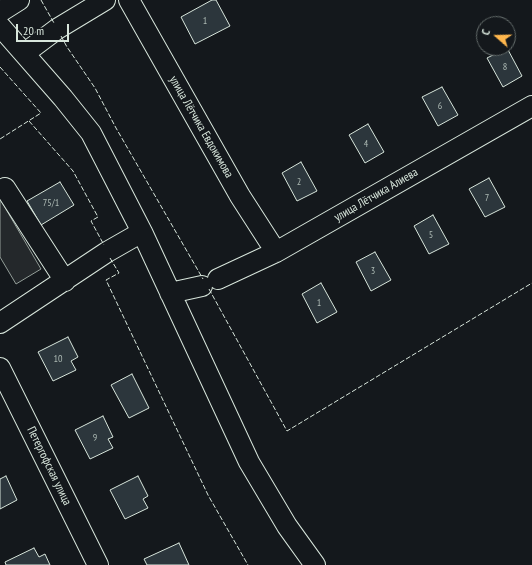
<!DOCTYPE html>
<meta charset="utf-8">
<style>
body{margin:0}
#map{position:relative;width:532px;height:565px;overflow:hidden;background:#14181c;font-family:"PT Sans Narrow",sans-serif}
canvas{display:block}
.north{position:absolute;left:476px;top:16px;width:40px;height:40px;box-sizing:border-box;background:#14181c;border:1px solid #626a69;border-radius:50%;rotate:290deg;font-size:11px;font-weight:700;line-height:16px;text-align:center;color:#d8e6dc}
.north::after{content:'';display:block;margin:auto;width:14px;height:18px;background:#ffb74d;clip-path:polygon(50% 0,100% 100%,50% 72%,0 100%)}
.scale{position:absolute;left:16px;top:24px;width:53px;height:18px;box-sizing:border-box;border:2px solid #d8e6dc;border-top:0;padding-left:5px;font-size:12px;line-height:14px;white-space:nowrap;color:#d8e6dc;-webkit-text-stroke:3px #14181c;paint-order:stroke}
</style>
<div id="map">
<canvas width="532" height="565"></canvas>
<div class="north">С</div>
<div class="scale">20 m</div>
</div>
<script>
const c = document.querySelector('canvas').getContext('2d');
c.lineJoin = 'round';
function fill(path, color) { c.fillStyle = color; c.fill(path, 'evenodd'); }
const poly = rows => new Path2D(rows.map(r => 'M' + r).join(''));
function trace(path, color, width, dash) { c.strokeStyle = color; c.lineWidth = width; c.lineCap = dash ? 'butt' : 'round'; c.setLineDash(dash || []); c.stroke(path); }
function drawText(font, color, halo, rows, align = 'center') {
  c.font = font + ' "PT Sans Narrow",sans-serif'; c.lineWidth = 3; c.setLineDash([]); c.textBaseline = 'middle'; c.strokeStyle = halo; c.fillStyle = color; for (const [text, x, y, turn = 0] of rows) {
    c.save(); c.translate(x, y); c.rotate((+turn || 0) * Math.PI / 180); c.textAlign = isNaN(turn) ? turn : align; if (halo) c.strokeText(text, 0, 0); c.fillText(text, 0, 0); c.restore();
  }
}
const parking = poly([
 [0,199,41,269,16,284,0,257,0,199]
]);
const building = poly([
 [212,0,216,0,230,26,195,44,181,17,212,0],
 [507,48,522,76,503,87,487,58,507,48],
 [442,87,458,115,438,126,422,97,442,87],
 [368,124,384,152,365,163,349,135,368,124],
 [301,162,317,191,297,201,282,173,301,162],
 [489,178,505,207,485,217,469,189,489,178],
 [60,182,74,205,41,225,27,201,60,182],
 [433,215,449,244,429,254,414,226,433,215],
 [375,252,391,280,371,291,356,262,375,252],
 [321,283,337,312,317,323,302,294,321,283],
 [68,337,78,357,71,361,76,370,53,381,38,352,68,337],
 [132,374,149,408,129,418,111,385,132,374],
 [103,416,113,437,108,439,113,448,90,459,75,430,103,416],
 [6,476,17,500,0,509,0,479,6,476],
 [138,476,148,496,143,499,148,508,125,519,110,490,138,476],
 [179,543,189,565,147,565,144,559,179,543],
 [34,548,39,557,45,554,50,565,6,565,5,562,34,548]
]);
const minor = poly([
 [129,0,240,196,276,252],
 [0,12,19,0],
 [0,26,63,98,91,133,142,232,249,462,287,526,315,565],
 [25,53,57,29,105,0],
 [5,188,65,281],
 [218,279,276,252,532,106],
 [170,293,202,286],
 [0,323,107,252,142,232],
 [0,368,98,565]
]);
const fence = poly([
 [41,0,54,23],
 [61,36,67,47,95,88,116,128,203,279],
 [0,67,41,113,0,139],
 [29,121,73,171,98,217,91,221,104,245],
 [110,258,119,273,106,280,208,495,248,565],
 [209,289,287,431,532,283]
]);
const numberNames = [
 ["1",205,21],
 ["8",505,67],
 ["6",440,106],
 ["4",366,144],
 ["2",299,182],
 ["7",487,198],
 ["75/1",51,203],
 ["5",431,235],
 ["3",373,271],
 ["1",319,303],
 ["10",58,359],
 ["9",95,438]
];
const streetNames = [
 ["улица Лётчика Евдокимова",201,127,60],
 ["улица Лётчика Алиева",376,195,-30],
 ["Петергофская улица",49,466,64]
];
fill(parking, '#24282b');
trace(parking, '#939e99', 1);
fill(building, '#2c363c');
trace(building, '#d8e6dc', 1);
trace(minor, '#d8e6dc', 22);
trace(minor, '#14181c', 20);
trace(fence, '#d8e6dc', 1, [5, 2]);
drawText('10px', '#adbab4', null, numberNames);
drawText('12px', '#d8e6dc', '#14181c', streetNames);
</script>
